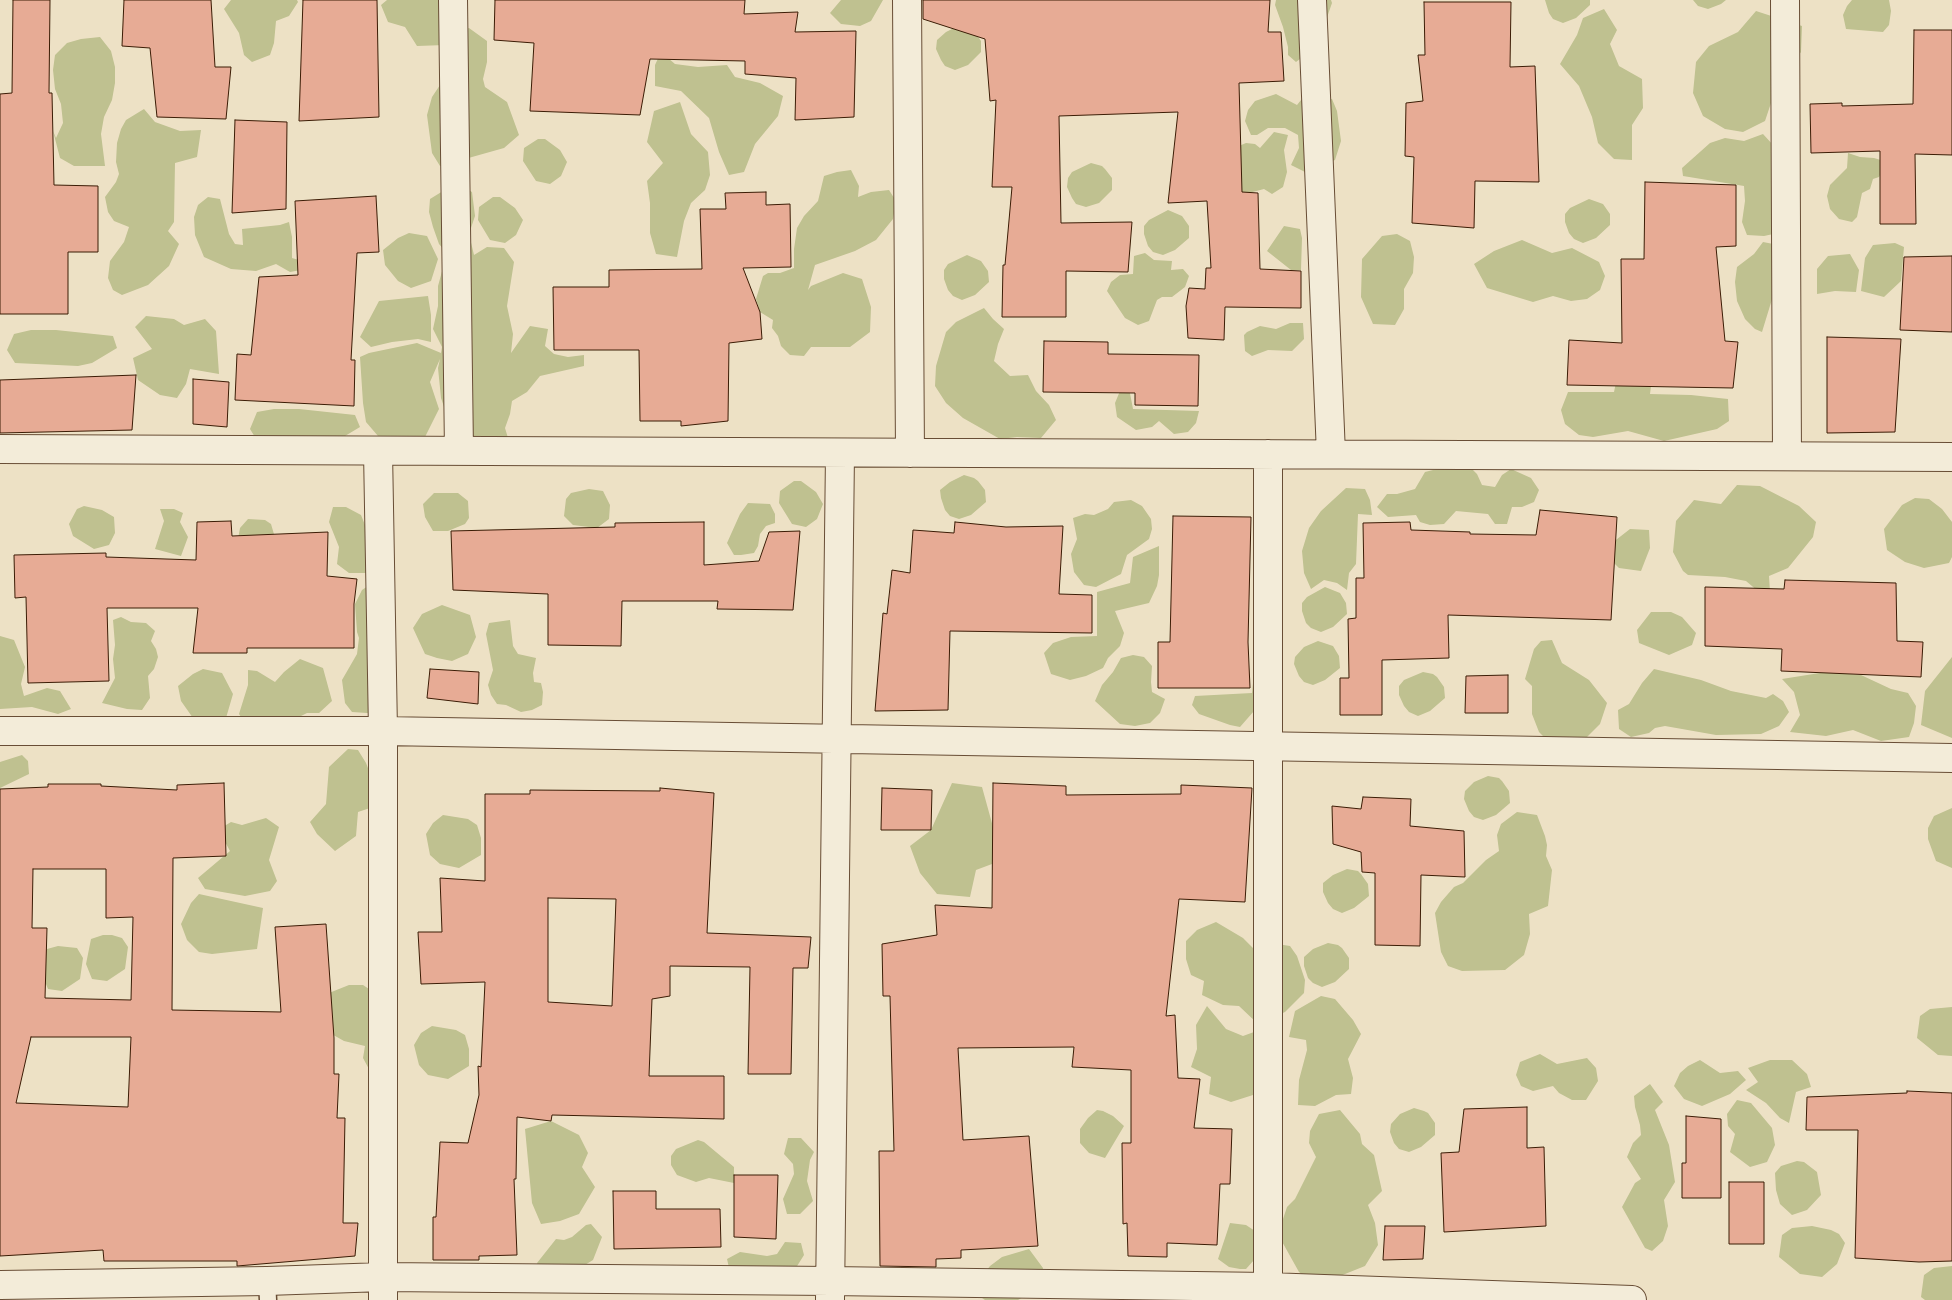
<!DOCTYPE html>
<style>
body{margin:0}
canvas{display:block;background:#ede1c5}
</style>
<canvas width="1952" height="1300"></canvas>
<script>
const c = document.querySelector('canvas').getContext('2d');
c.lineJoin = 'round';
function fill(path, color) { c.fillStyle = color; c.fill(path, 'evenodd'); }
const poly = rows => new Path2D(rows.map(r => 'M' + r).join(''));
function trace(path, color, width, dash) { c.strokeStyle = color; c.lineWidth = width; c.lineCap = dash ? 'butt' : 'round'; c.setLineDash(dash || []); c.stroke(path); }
const green = poly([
 [231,0,297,0,298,2,289,16,276,21,274,43,270,55,252,62,244,55,239,33,224,9],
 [387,0,447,0,445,45,417,46,405,27,388,22,381,5],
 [841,0,883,0,871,21,860,26,841,24,830,13],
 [1276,0,1331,0,1332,3,1317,46,1296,62,1288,55,1288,47,1283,27,1275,5],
 [1545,0,1590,0,1590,5,1576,18,1563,23,1553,19,1549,13],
 [1693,0,1726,0,1721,4,1708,9,1698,6],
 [1852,0,1889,0,1891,11,1889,25,1883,32,1846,29,1843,15,1847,6],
 [1604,9,1617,30,1610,44,1619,66,1642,79,1643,108,1632,125,1632,160,1614,159,1598,143,1592,117,1579,86,1560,64,1577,35,1583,18],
 [1756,11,1802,26,1801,52,1776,88,1765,121,1743,132,1725,129,1703,116,1693,93,1696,62,1709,46,1738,32],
 [960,25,974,31,981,41,981,52,968,65,955,70,945,66,941,60,936,49,937,40,946,32],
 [469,28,487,41,487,62,483,79,485,87,507,102,519,135,504,148,440,166,432,153,427,115,432,97,444,79,449,33],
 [100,37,111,51,115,67,115,83,112,100,104,117,101,134,105,166,74,166,60,158,53,131,56,138,63,123,61,104,55,89,53,70,55,55,67,43,81,39],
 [661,52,675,64,698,67,727,65,735,77,760,83,783,96,778,116,755,144,744,172,729,175,719,152,709,118,681,91,655,86,655,65],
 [1276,94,1297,105,1305,95,1332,99,1337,111,1341,141,1335,160,1305,172,1291,165,1299,148,1298,135,1285,128,1268,128,1257,135,1251,135,1245,121,1248,110,1255,101],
 [680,102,691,134,708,152,710,175,705,190,691,203,684,221,677,257,656,254,650,233,650,203,647,181,663,163,647,142,654,111],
 [144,109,155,122,180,131,201,130,197,157,175,163,174,222,168,231,179,244,169,266,148,285,122,295,113,290,108,278,110,261,124,242,129,227,114,221,108,212,105,197,116,182,119,174,116,162,117,143,121,129,126,120],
 [1274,132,1288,135,1284,150,1287,172,1283,187,1272,194,1264,189,1241,195,1227,151,1246,143,1255,144,1260,148],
 [1763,134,1774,146,1778,233,1764,236,1747,235,1742,222,1745,201,1744,186,1683,176,1682,168,1710,143,1725,138,1744,141],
 [538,139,545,139,560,150,567,162,561,176,550,184,536,181,523,161,524,148],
 [1848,153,1860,157,1874,158,1887,162,1879,177,1873,179,1870,189,1862,193,1857,217,1852,222,1839,219,1830,209,1827,196,1830,185,1847,168],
 [1091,163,1102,166,1105,169,1112,178,1112,190,1099,203,1086,207,1076,204,1072,198,1067,187,1068,178,1072,172],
 [851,170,859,186,858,197,871,192,889,190,896,201,893,219,876,240,855,251,815,265,808,290,811,286,843,273,862,279,871,307,870,332,850,347,811,347,804,356,790,355,781,346,778,336,772,328,773,320,760,312,756,299,763,276,768,273,780,273,794,268,794,249,797,228,804,216,818,201,824,176,837,172],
 [456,183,472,192,475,216,469,234,474,255,487,247,504,248,514,262,507,306,513,334,511,353,530,326,548,329,545,346,554,354,568,357,584,355,584,366,540,376,527,392,512,401,510,414,505,428,508,438,487,436,459,451,441,398,438,368,440,359,430,382,439,409,425,437,398,441,378,436,366,422,363,403,360,357,369,353,417,343,441,353,442,347,433,329,438,306,438,286,447,253,439,244,433,227,429,212,430,199],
 [208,197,220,199,229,234,235,244,243,245,242,229,280,225,289,222,292,237,292,258,309,263,312,268,290,272,276,264,256,271,231,269,204,257,195,235,194,217,198,205],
 [493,197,500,197,515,208,523,220,516,235,505,243,490,240,478,220,479,207],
 [1589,199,1603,204,1610,214,1610,225,1596,238,1583,243,1574,239,1569,233,1565,222,1565,214,1570,208],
 [1168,210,1182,216,1189,226,1189,238,1175,250,1163,255,1153,252,1148,246,1144,234,1144,226,1149,220],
 [1284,226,1300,229,1302,238,1301,270,1291,270,1267,251],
 [409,233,427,236,438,259,431,281,411,288,398,281,385,265,383,250,398,238],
 [1397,234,1410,241,1414,257,1413,273,1404,289,1404,309,1395,325,1373,324,1361,297,1362,259,1382,236],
 [1522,240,1552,253,1572,248,1599,262,1605,276,1600,290,1587,299,1571,301,1553,296,1533,302,1487,288,1474,264,1494,251],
 [1763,242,1799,249,1773,296,1762,332,1755,329,1745,319,1737,301,1735,282,1737,267,1754,254],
 [1895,243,1904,247,1901,281,1884,297,1861,291,1865,258,1873,245],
 [1145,253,1154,260,1172,261,1171,270,1183,269,1189,276,1185,287,1172,297,1162,297,1157,300,1149,321,1138,325,1125,318,1107,291,1111,282,1120,275,1133,274,1134,256],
 [1850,254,1859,270,1856,292,1835,291,1817,294,1817,269,1828,256],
 [967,255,981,261,988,271,989,282,975,295,962,300,953,296,948,290,944,279,944,270,948,264],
 [428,296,431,315,431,342,418,339,392,342,371,347,360,337,379,301],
 [984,308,993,319,1004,329,998,344,994,361,1010,376,1028,375,1036,391,1049,405,1056,420,1041,438,1017,437,1000,439,963,418,946,403,935,386,936,366,946,332,956,322],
 [146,316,174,319,184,325,205,319,216,331,219,374,190,369,186,384,177,398,160,395,138,380,133,358,152,349,135,327],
 [1290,323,1303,323,1304,339,1292,351,1268,350,1252,356,1245,351,1244,335,1247,332,1260,326,1276,329],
 [31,330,56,330,113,336,117,348,92,363,78,366,15,363,7,350,14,334],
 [1620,363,1653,371,1650,394,1691,395,1728,399,1729,421,1717,429,1664,441,1628,431,1593,437,1579,435,1565,424,1561,410,1568,392,1614,392],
 [1129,388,1133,409,1199,411,1196,423,1188,432,1174,434,1159,421,1152,427,1136,430,1117,417,1115,403,1120,391],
 [274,409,299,409,355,415,360,427,335,442,258,442,250,429,257,412],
 [1457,464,1470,467,1477,474,1482,485,1495,487,1502,475,1511,469,1531,478,1539,490,1534,502,1522,507,1512,507,1507,524,1495,524,1488,514,1456,511,1444,524,1430,525,1420,522,1416,515,1388,517,1377,507,1387,494,1397,494,1415,489,1425,472],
 [964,475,974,478,978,481,985,490,986,502,971,515,959,519,950,516,945,510,941,498,940,490,950,482],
 [794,481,801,481,816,492,823,504,817,519,806,527,792,524,779,503,780,491],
 [1737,485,1760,486,1799,506,1816,522,1813,537,1788,568,1769,576,1771,608,1759,592,1746,581,1725,577,1688,575,1683,571,1673,552,1676,521,1694,500,1721,504],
 [1346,488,1365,489,1370,500,1372,515,1358,514,1356,564,1349,573,1347,590,1337,583,1324,580,1311,589,1304,573,1302,551,1309,528,1321,511],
 [589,489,603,491,610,505,609,519,597,528,573,525,564,516,566,499,571,493],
 [434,493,458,493,468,501,469,518,465,524,448,531,433,531,425,517,423,504],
 [1915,498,1929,499,1942,509,1952,522,1952,557,1949,563,1924,568,1905,562,1887,550,1884,529,1902,505],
 [1131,500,1142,506,1151,519,1152,529,1149,539,1127,555,1121,574,1096,587,1084,585,1074,572,1071,554,1077,539,1073,518,1085,514,1094,515,1108,509,1114,502],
 [748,503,770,504,775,514,775,523,766,526,760,534,758,546,754,553,741,555,734,555,727,543,740,514],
 [84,506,102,510,114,517,115,533,109,545,94,549,73,536,69,524,77,509],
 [333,507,346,507,361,515,367,530,370,573,349,573,337,564,339,547,329,522],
 [160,509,174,509,183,513,180,522,188,537,181,556,155,549,164,521],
 [248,519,265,520,271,524,276,541,238,539,240,528],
 [1630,529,1649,530,1650,548,1641,571,1619,568,1609,558,1612,543],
 [1159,546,1159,575,1157,586,1149,603,1115,611,1124,633,1120,646,1108,658,1103,668,1086,676,1070,680,1051,674,1044,653,1053,643,1071,637,1097,636,1097,592,1130,583,1133,557],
 [374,582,382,714,352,712,345,703,342,680,357,654,359,638,357,632,355,604,362,590],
 [1325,587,1340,593,1346,603,1347,614,1333,627,1321,632,1311,628,1306,623,1302,611,1302,603,1307,597],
 [442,605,470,615,476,637,468,654,452,661,437,658,425,654,413,628,422,614],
 [1651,612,1671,612,1682,617,1696,633,1692,645,1669,655,1639,643,1637,630],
 [121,617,131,622,146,623,155,631,151,641,156,649,158,657,154,669,148,676,150,698,142,710,127,709,102,703,115,678,113,659,115,645,113,620],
 [510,620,513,646,518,654,536,658,533,673,534,682,541,683,543,692,542,705,532,710,521,712,506,705,497,704,491,695,488,685,493,670,486,634,489,623],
 [0,636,14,640,25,667,21,684,24,696,47,688,60,691,71,709,58,714,32,707,0,709],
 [1552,640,1562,663,1589,680,1607,703,1600,724,1578,746,1552,745,1539,732,1532,714,1532,686,1525,679,1534,649,1541,641],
 [1318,641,1333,646,1339,656,1340,668,1325,680,1313,685,1304,682,1299,676,1294,664,1295,657,1304,647],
 [1133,655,1144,657,1152,666,1151,682,1152,692,1165,699,1160,713,1150,723,1135,726,1120,724,1095,701,1102,685,1113,672,1121,658],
 [1952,657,1952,738,1921,725,1925,691],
 [300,659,323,668,332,701,319,713,307,713,291,721,252,733,239,714,248,685,248,670,257,671,275,682,284,672],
 [203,669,222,673,233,694,226,718,193,718,181,701,178,686,193,674],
 [1654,669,1701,680,1731,691,1766,698,1773,694,1783,701,1789,712,1779,726,1761,734,1716,735,1665,726,1655,728,1649,733,1631,737,1619,729,1618,710,1629,704,1642,683],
 [1423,672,1433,674,1437,677,1444,687,1445,698,1430,711,1418,716,1409,712,1404,706,1399,695,1399,686,1404,680],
 [1826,672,1861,675,1891,689,1908,693,1916,706,1914,723,1909,737,1881,741,1853,730,1826,736,1790,732,1800,715,1794,692,1782,679],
 [1253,683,1260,684,1261,707,1254,711,1240,727,1230,725,1199,714,1192,705,1195,696,1252,693],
 [348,749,358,750,366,763,375,786,376,806,358,812,356,836,335,851,317,834,310,822,326,804,329,767],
 [22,755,28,761,29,774,0,788,0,762],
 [1488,776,1499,778,1502,781,1509,791,1510,803,1496,815,1483,820,1474,817,1469,811,1464,799,1465,791,1474,782],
 [952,783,982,787,998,845,992,864,976,870,970,897,937,894,920,873,910,846,931,830],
 [1952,808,1952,868,1936,861,1928,839,1928,828,1934,816],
 [1517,812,1537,815,1545,836,1547,845,1546,856,1552,870,1548,906,1529,914,1530,934,1524,955,1505,970,1462,971,1448,966,1441,952,1435,913,1441,902,1454,887,1463,883,1486,860,1499,851,1497,835,1501,824],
 [443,815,468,819,477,825,481,838,481,855,459,868,440,864,430,855,426,834,433,823],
 [266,818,279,827,269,860,277,881,270,891,245,896,205,889,198,878,230,851,223,838,221,828,231,822,242,825],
 [1347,869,1358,871,1361,874,1368,884,1369,896,1354,908,1342,913,1333,909,1328,903,1323,892,1323,883,1333,875],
 [199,894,263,908,257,949,212,954,199,952,187,940,181,924,191,903],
 [1216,922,1243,938,1254,949,1277,944,1290,946,1297,956,1305,980,1304,993,1285,1012,1258,1024,1239,1006,1223,1005,1202,995,1204,981,1191,975,1186,959,1186,941,1197,930],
 [103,935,112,935,122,938,128,947,125,969,107,981,92,979,86,964,91,939],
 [1328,943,1338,945,1342,948,1349,958,1349,969,1335,982,1322,987,1313,983,1308,978,1304,966,1304,957,1313,949],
 [58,946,77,948,83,958,80,979,62,991,48,989,42,974,43,960,47,949],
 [349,985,363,985,369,989,369,1020,392,1035,370,1071,363,1058,365,1046,344,1041,321,1028,329,993],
 [1321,996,1335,999,1353,1020,1361,1034,1348,1059,1353,1078,1351,1094,1336,1095,1315,1106,1298,1105,1299,1080,1307,1050,1306,1040,1289,1037,1295,1011],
 [1207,1006,1226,1029,1243,1036,1254,1032,1280,1043,1276,1075,1253,1095,1231,1102,1209,1094,1211,1077,1191,1067,1197,1049,1196,1025],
 [1952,1007,1952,1056,1938,1055,1917,1038,1920,1016,1930,1009],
 [432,1026,456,1030,465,1035,469,1049,469,1066,448,1079,428,1075,419,1065,414,1045,421,1033],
 [1540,1054,1557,1064,1587,1058,1596,1068,1598,1081,1586,1100,1572,1100,1559,1093,1553,1086,1533,1091,1521,1086,1516,1075,1520,1062],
 [1700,1060,1720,1073,1738,1071,1746,1080,1730,1094,1702,1106,1684,1099,1674,1086,1680,1073,1688,1066],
 [1770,1060,1792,1060,1807,1074,1811,1087,1796,1092,1789,1123,1780,1118,1766,1103,1746,1090,1758,1082,1748,1068],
 [1650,1084,1663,1102,1655,1110,1669,1145,1675,1182,1664,1200,1668,1226,1663,1241,1652,1251,1645,1248,1622,1207,1635,1183,1641,1179,1627,1157,1633,1143,1641,1135,1640,1125,1635,1107,1634,1096],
 [1737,1100,1751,1103,1772,1128,1775,1145,1767,1162,1750,1167,1730,1152,1735,1134,1728,1126,1727,1114],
 [1414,1108,1424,1111,1428,1113,1435,1123,1435,1135,1421,1147,1409,1152,1399,1149,1394,1143,1390,1132,1391,1124,1400,1114],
 [1097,1110,1103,1111,1113,1116,1124,1126,1105,1158,1089,1153,1080,1143,1080,1129,1088,1118],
 [1340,1110,1360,1134,1362,1144,1374,1155,1382,1191,1368,1205,1375,1223,1378,1245,1365,1266,1325,1282,1311,1282,1299,1272,1280,1238,1281,1225,1287,1207,1295,1199,1316,1157,1309,1143,1310,1131,1319,1114],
 [551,1121,579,1135,588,1153,582,1167,595,1187,579,1214,560,1221,541,1224,532,1203,525,1129],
 [788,1138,801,1138,814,1152,810,1160,807,1181,813,1201,800,1214,787,1214,783,1199,794,1174,793,1164,784,1154],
 [698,1140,704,1142,734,1167,734,1183,709,1178,696,1182,677,1175,671,1165,671,1156,676,1149],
 [1797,1161,1804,1162,1817,1172,1821,1195,1807,1210,1792,1215,1780,1204,1776,1190,1775,1173,1781,1166],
 [1230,1223,1246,1225,1258,1233,1254,1260,1246,1269,1240,1269,1229,1267,1218,1259],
 [591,1224,602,1237,593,1260,580,1268,544,1277,537,1263,556,1239,564,1240,572,1237,586,1225],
 [1812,1226,1831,1230,1839,1234,1845,1243,1837,1264,1822,1277,1800,1274,1779,1257,1782,1235,1792,1228],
 [785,1242,801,1243,804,1255,794,1271,730,1272,727,1259,740,1252,767,1256,777,1254],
 [1029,1249,1043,1268,1042,1287,1018,1300,985,1300,982,1298,980,1279,990,1266,1002,1257],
 [1952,1266,1952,1300,1925,1300,1921,1297,1924,1275,1934,1268]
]);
const building = poly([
 [13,0,50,0,49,93,52,93,54,185,98,186,98,252,68,252,68,314,0,314,0,94,12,93,13,0],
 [124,0,211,0,215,67,231,67,226,119,157,117,150,48,122,46,124,0],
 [303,0,377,0,379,117,299,121,303,0],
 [495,0,745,0,744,14,798,12,795,32,856,31,854,117,795,120,796,78,745,74,745,61,650,59,640,115,530,111,534,43,494,40,495,0],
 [923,0,1270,0,1268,32,1281,32,1284,81,1239,83,1242,192,1258,193,1260,269,1301,271,1301,308,1225,307,1224,340,1188,338,1186,306,1189,288,1205,289,1206,268,1211,268,1207,201,1168,203,1178,112,1059,116,1061,223,1132,222,1128,272,1066,271,1066,317,1002,317,1003,265,1005,265,1012,187,992,187,996,100,990,101,985,39,923,19,923,0],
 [1424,2,1511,2,1510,67,1535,66,1539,182,1475,181,1474,228,1412,223,1414,157,1405,156,1406,103,1423,101,1418,55,1425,55,1424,2],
 [1914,30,1952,30,1952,155,1915,154,1916,224,1880,224,1880,151,1811,153,1810,104,1842,103,1842,106,1913,104,1914,30],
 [235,120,287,122,286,209,232,213,235,120],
 [1645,182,1736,185,1736,246,1716,247,1725,341,1738,342,1733,388,1567,385,1569,340,1622,343,1621,259,1644,259,1645,182],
 [766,192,766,205,790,204,791,267,743,268,760,312,762,339,729,343,728,421,681,426,681,421,640,421,639,350,554,350,553,287,609,287,609,270,702,269,700,209,726,209,725,193,766,192],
 [376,196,379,252,357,253,351,360,355,360,354,406,235,400,237,354,251,355,259,277,298,275,295,201,376,196],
 [1952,256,1952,332,1900,330,1904,257,1952,256],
 [1827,337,1901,339,1895,432,1827,433,1827,337],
 [1044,341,1108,342,1108,354,1199,355,1198,406,1135,405,1135,393,1043,392,1044,341],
 [136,375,132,430,0,433,0,380,136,375],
 [193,379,229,382,227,427,193,424,193,379],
 [1540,510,1617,517,1611,620,1448,615,1449,658,1382,660,1382,715,1340,715,1340,678,1349,678,1348,619,1356,618,1356,578,1364,578,1363,523,1410,522,1411,530,1470,532,1470,534,1536,535,1540,510],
 [1173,516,1251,517,1248,642,1250,688,1158,688,1158,642,1170,642,1173,516],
 [231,521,232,536,328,532,327,576,357,579,354,604,354,648,247,648,247,653,193,653,198,608,107,608,109,681,28,683,26,597,15,598,14,555,106,553,106,557,196,560,197,522,231,521],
 [704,522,704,565,759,561,769,532,800,531,793,610,717,609,718,601,622,601,621,646,548,645,548,594,453,590,451,531,615,527,615,523,704,522],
 [955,522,1006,527,1063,526,1059,594,1092,595,1092,633,950,631,948,710,875,711,883,613,887,614,892,570,910,573,913,530,954,533,955,522],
 [1785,580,1896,583,1897,641,1923,642,1921,677,1781,671,1782,649,1705,646,1705,587,1784,589,1785,580],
 [430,669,479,672,478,704,427,698,430,669],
 [1508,675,1508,713,1465,713,1466,676,1508,675],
 [224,783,226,856,173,858,172,1010,281,1012,275,927,326,924,334,1038,334,1074,339,1074,337,1118,345,1118,343,1223,358,1223,355,1256,237,1266,237,1261,104,1261,103,1250,0,1256,0,789,48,787,48,784,101,784,101,786,177,790,177,785,224,783],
 [33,869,106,869,106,918,133,917,131,1000,45,998,47,928,32,928,33,869],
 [31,1037,131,1037,128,1107,16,1103,31,1037],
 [993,783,1066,786,1066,795,1181,794,1181,785,1252,788,1245,902,1179,899,1166,1016,1175,1015,1178,1078,1200,1079,1194,1128,1232,1129,1230,1184,1220,1184,1217,1245,1167,1243,1167,1257,1128,1256,1127,1223,1123,1224,1122,1143,1131,1143,1131,1070,1072,1067,1074,1047,958,1048,963,1140,1029,1136,1038,1246,961,1250,961,1258,936,1259,936,1267,880,1266,879,1151,894,1151,890,996,883,996,882,944,937,935,935,905,992,908,993,783],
 [660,788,714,793,707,933,811,937,808,968,793,968,791,1074,748,1074,750,967,670,966,670,996,652,999,649,1076,724,1076,724,1119,552,1115,551,1121,517,1117,516,1179,514,1179,517,1255,479,1256,479,1260,433,1260,433,1217,436,1217,440,1142,468,1143,479,1095,478,1066,481,1067,485,982,421,984,418,932,442,932,440,878,485,881,485,794,530,794,530,790,660,791,660,788],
 [548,898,616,899,612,1006,548,1002,548,898],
 [882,788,932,790,931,830,881,830,882,788],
 [1363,797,1411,799,1410,826,1464,831,1465,877,1421,875,1420,946,1375,945,1375,873,1362,872,1361,852,1333,844,1332,806,1361,809,1363,797],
 [1907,1091,1952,1093,1952,1261,1919,1262,1855,1258,1858,1130,1806,1130,1807,1097,1907,1093,1907,1091],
 [1527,1107,1527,1148,1544,1147,1546,1226,1444,1232,1441,1153,1459,1152,1464,1109,1527,1107],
 [1686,1116,1721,1119,1721,1198,1682,1198,1682,1163,1686,1163,1686,1116],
 [734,1175,778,1175,776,1239,734,1237,734,1175],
 [1729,1182,1764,1182,1764,1244,1729,1244,1729,1182],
 [613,1191,656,1191,656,1209,720,1209,721,1247,614,1249,613,1191],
 [1385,1226,1425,1226,1423,1259,1383,1260,1385,1226]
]);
const lane = poly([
 [267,1281,268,1300]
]);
const street = poly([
 [453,0,459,451],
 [907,0,910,453],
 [1312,0,1331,454],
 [1785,0,1787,456],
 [0,449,1952,457],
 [378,451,383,731,383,1300],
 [0,731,383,731,1952,758],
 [0,1285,267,1281,383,1277,830,1281,1268,1287,1632,1300],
 [830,1299,840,453],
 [1268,1300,1268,454]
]);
fill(green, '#bfc190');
fill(building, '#e7ab95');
trace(building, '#3b1c05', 1);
trace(lane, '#684d35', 19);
trace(street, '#684d35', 30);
trace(lane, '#f3ecd9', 16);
trace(street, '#f3ecd9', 28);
</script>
